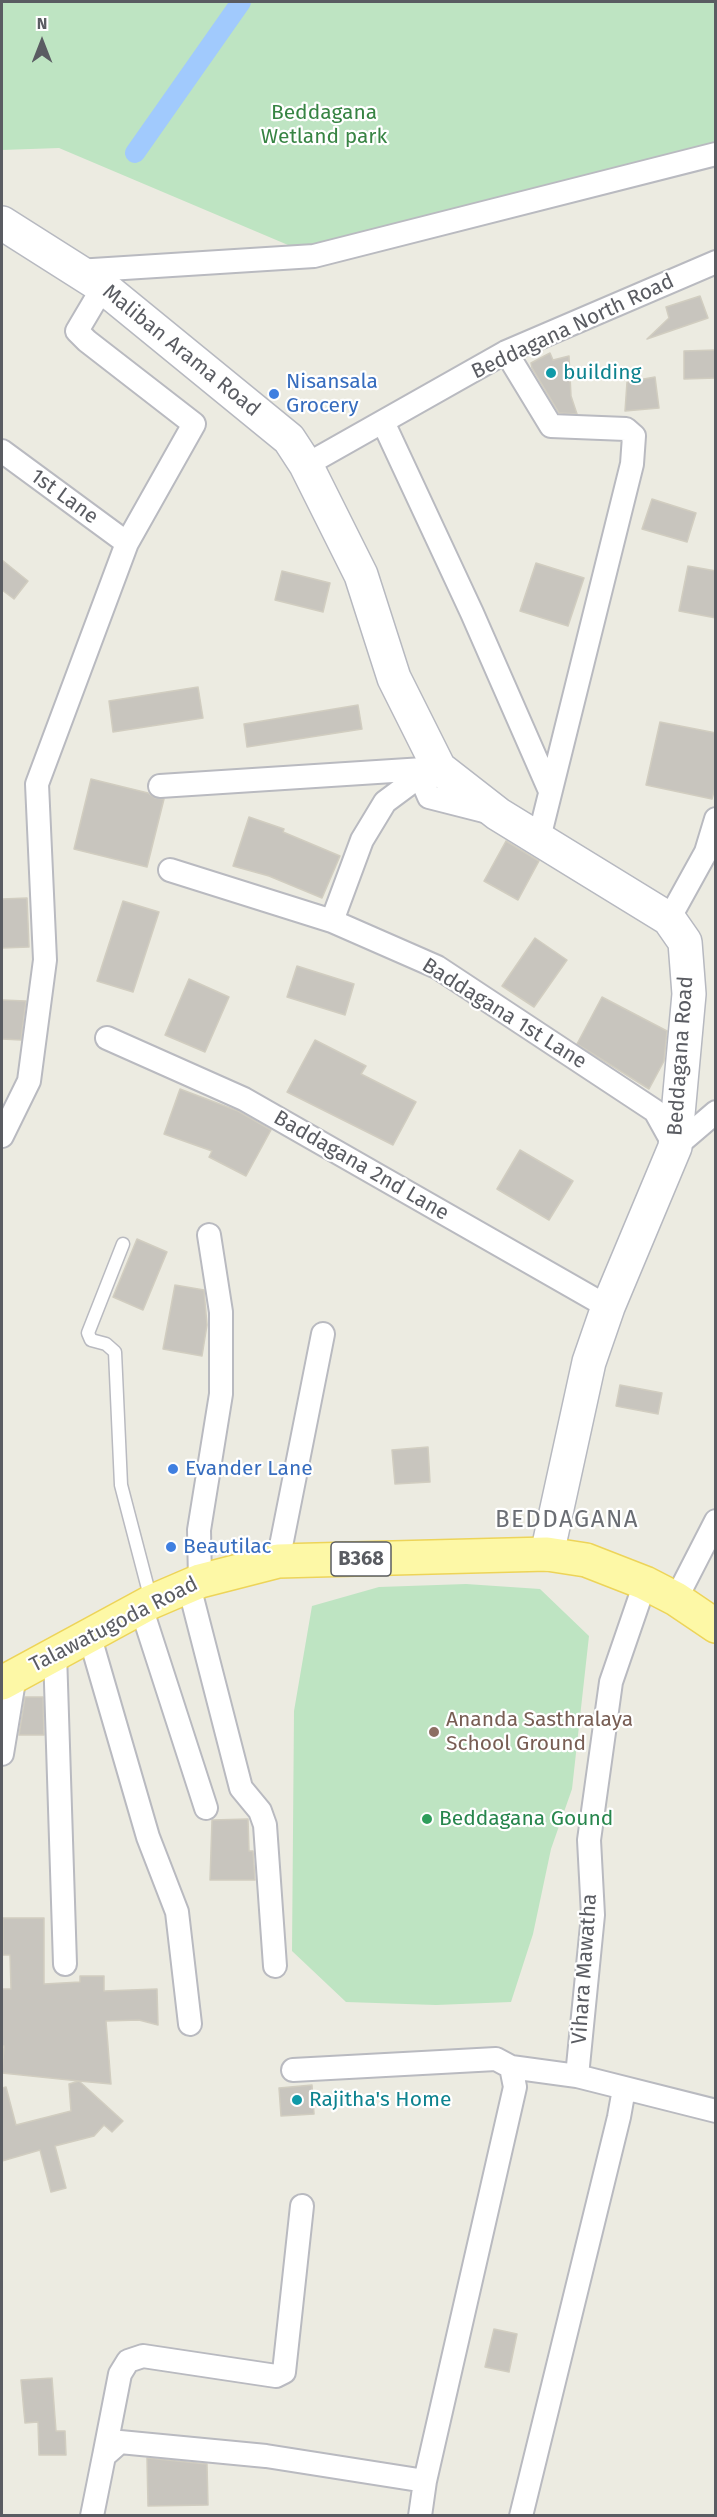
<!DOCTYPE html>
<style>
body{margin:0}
#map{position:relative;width:717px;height:2517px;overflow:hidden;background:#ecebe1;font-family:"Fira Sans",sans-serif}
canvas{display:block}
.frame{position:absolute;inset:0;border:3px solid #5a5c62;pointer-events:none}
.north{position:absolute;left:12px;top:12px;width:60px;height:60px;-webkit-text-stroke:4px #fff;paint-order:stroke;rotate:0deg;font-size:16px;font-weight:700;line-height:24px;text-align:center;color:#5a5c62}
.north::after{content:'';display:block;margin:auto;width:21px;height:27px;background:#5a5c62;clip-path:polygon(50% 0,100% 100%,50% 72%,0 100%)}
</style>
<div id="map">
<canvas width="717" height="2517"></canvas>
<div class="frame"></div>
<div class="north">N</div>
</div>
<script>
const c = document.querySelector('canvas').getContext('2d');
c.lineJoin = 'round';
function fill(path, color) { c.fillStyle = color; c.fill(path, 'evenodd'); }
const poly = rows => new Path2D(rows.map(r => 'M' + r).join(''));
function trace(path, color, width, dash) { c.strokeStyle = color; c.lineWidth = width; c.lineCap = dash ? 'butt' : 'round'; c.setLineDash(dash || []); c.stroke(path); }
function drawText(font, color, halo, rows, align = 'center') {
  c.font = font + ' "Fira Sans",sans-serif'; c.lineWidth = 4.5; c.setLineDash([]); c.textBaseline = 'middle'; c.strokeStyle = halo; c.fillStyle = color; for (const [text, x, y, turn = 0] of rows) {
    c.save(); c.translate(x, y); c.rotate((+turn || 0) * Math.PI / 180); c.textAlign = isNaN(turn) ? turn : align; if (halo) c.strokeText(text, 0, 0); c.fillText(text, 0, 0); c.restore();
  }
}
const green = poly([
 [2,2,715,2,715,154,314,256,59,148,2,150],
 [466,1584,540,1589,589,1636,572,1789,551,1849,533,1934,511,2002,436,2005,346,2002,292,1951,294,1711,312,1606,379,1587]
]);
const canal = poly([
 [135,153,241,2]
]);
const building = poly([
 [700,296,708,318,647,339,669,318,666,307,700,296],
 [716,350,716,378,684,379,684,351,716,350],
 [550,353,553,360,569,356,571,396,577,414,559,413,532,368,531,363,550,353],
 [655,377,659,408,625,411,627,382,655,377],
 [652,499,696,513,687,542,642,529,652,499],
 [2,560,28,581,14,599,2,590,2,560],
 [536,563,584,578,568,626,520,611,536,563],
 [688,566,716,571,716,618,679,611,688,566],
 [282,571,330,583,323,612,275,600,282,571],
 [198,687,203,718,113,732,109,701,198,687],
 [358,705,362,729,247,747,244,724,358,705],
 [660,722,716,733,716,784,712,799,646,785,660,722],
 [91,779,148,793,155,798,164,799,147,867,74,849,91,779],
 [249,817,284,829,283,832,340,856,322,898,269,876,233,866,249,817],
 [506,841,539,861,518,900,484,881,506,841],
 [27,898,29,947,2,948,2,899,27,898],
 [123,901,159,912,133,992,97,981,123,901],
 [535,938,567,960,534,1007,502,986,535,938],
 [297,966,354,984,345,1015,287,997,297,966],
 [189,979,229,997,205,1052,165,1035,189,979],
 [602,997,667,1031,664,1061,649,1089,577,1044,602,997],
 [2,1000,26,1001,21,1040,2,1039,2,1000],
 [315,1040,366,1066,361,1074,416,1102,393,1145,287,1092,315,1040],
 [180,1089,238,1111,271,1130,246,1176,209,1157,212,1151,164,1134,180,1089],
 [520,1150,573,1181,549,1220,497,1189,520,1150],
 [137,1239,167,1252,143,1310,113,1297,137,1239],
 [175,1285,204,1290,207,1325,202,1356,163,1349,175,1285],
 [620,1385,662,1393,658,1414,616,1406,620,1385],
 [428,1447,430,1482,395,1484,392,1450,428,1447],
 [25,1697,43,1697,44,1735,19,1735,25,1697],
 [248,1819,249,1851,253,1851,255,1880,210,1880,212,1820,248,1819],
 [3,1918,44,1918,44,1984,80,1982,80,1976,104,1976,104,1991,157,1989,158,2025,139,2020,106,2021,111,2084,79,2081,123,2121,112,2132,104,2125,94,2136,55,2146,66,2188,51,2192,40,2150,2,2161,2,2088,6,2087,16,2125,71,2111,69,2084,79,2081,2,2073,4,2046,2,2046,2,1989,11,1989,10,1955,3,1955,3,1918],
 [312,2085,314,2114,281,2116,279,2088,312,2085],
 [494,2329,517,2334,509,2372,485,2367,494,2329],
 [52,2378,56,2431,65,2431,66,2455,39,2455,38,2422,25,2423,21,2380,52,2378],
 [147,2458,207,2464,208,2505,148,2506,147,2458]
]);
const lane = poly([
 [123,1244,88,1333,91,1340,106,1344,115,1352,121,1485,151,1600]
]);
const street = poly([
 [77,271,314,256,716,154],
 [506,352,551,426,626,429,634,436,632,464,539,838],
 [383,422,472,613,550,791],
 [2,451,127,543],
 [306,465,506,352,716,262],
 [420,776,429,797,488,812],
 [160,786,439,768],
 [170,870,332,921,437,967,655,1111,675,1147,716,1112],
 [669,919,706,852,716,819],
 [332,921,362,840,385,802,420,776,432,770],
 [107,1038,244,1099,608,1307],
 [2,1136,29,1081,45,960,37,784,127,543,194,424,87,341,77,331,103,287],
 [278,1561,323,1334],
 [200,1581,199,1530,221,1394,221,1312,209,1235],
 [189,1586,241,1788,260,1811,265,1825,275,1966],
 [676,1599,716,1521],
 [141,1607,206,1808],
 [89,1634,148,1837,177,1912,190,2024],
 [55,1653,65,1964],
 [2,1754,15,1675],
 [293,2070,496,2059,511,2067,577,2076,716,2111],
 [577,2076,593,1915,589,1840,611,1682,645,1583],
 [104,2456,120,2374,128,2361,143,2356,276,2376,284,2372,302,2206],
 [92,2516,104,2456,120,2442,266,2456,425,2481],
 [420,2516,425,2481,515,2087,511,2067],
 [521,2516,619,2117,624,2089]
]);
const secondary = poly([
 [2,223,103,287,289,439,306,465,361,575,394,678,439,768,498,814,669,919,685,942,689,994,675,1147,608,1307,589,1362,547,1554]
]);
const primary = poly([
 [2,1683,151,1602,200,1581,278,1561,547,1554,586,1560,645,1583,676,1599,716,1626]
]);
const markers = [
 [551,373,6,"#0f9aa8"],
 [274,394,6,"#3f7fe0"],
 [173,1469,6,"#3f7fe0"],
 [171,1547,6,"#3f7fe0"],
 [434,1732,6,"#8d6e63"],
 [427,1819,6,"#2e9e5b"],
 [297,2100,6,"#0f9aa8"]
];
const shields = [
 [361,1559,60]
];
const shieldNames = [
 ["B368",361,1559]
];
const parkNames = [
 ["Beddagana",324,113],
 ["Wetland park",324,137]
];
const streetNames = [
 ["Beddagana North Road",573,327,-25],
 ["Maliban Arama Road",181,351,39],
 ["1st Lane",64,497,36],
 ["Baddagana 1st Lane",504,1014,32],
 ["Beddagana Road",681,1056,-86],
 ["Baddagana 2nd Lane",361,1166,30],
 ["Talawatugoda Road",114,1625,-27],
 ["Vihara Mawatha",585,1969,-86]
];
const cultureNames = [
 ["building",563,373],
 ["Rajitha's Home",309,2100]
];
const shopNames = [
 ["Nisansala",286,382],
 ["Grocery",286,406],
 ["Evander Lane",185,1469],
 ["Beautilac",183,1547]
];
const educationNames = [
 ["Ananda Sasthralaya",446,1720],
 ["School Ground",446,1744]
];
const leisureNames = [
 ["Beddagana Gound",439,1819]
];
const quarterNames = [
 ["BEDDAGANA",567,1520]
];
fill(green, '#bee4c2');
trace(canal, '#a1cafd', 20);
fill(building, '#c8c5be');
trace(building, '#d1cdc0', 1.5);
trace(lane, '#b9bac0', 15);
trace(street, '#b9bac0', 26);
trace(secondary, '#b7b9c0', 36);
trace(primary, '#edd459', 36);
trace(lane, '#fff', 12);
trace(street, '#fff', 22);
trace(secondary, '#fff', 33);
trace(primary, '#fdf8a6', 33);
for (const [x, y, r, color] of markers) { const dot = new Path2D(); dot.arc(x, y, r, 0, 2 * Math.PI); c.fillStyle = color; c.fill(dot); trace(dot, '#fff', 2); }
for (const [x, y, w] of shields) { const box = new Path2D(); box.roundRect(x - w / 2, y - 17, w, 34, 4.5); c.fillStyle = '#fff'; c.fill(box); trace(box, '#5a5c62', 1.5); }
drawText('bold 20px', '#5a5c62', null, shieldNames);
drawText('21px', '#378443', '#fff', parkNames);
drawText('21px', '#5a5c62', '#fff', streetNames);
drawText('21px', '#0d838f', '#fff', cultureNames, 'left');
drawText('21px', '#366cbe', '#fff', shopNames, 'left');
drawText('21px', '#785e54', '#fff', educationNames, 'left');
drawText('21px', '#27864d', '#fff', leisureNames, 'left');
c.letterSpacing = '1.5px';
drawText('24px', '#6b6e74', '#fff', quarterNames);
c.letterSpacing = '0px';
</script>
